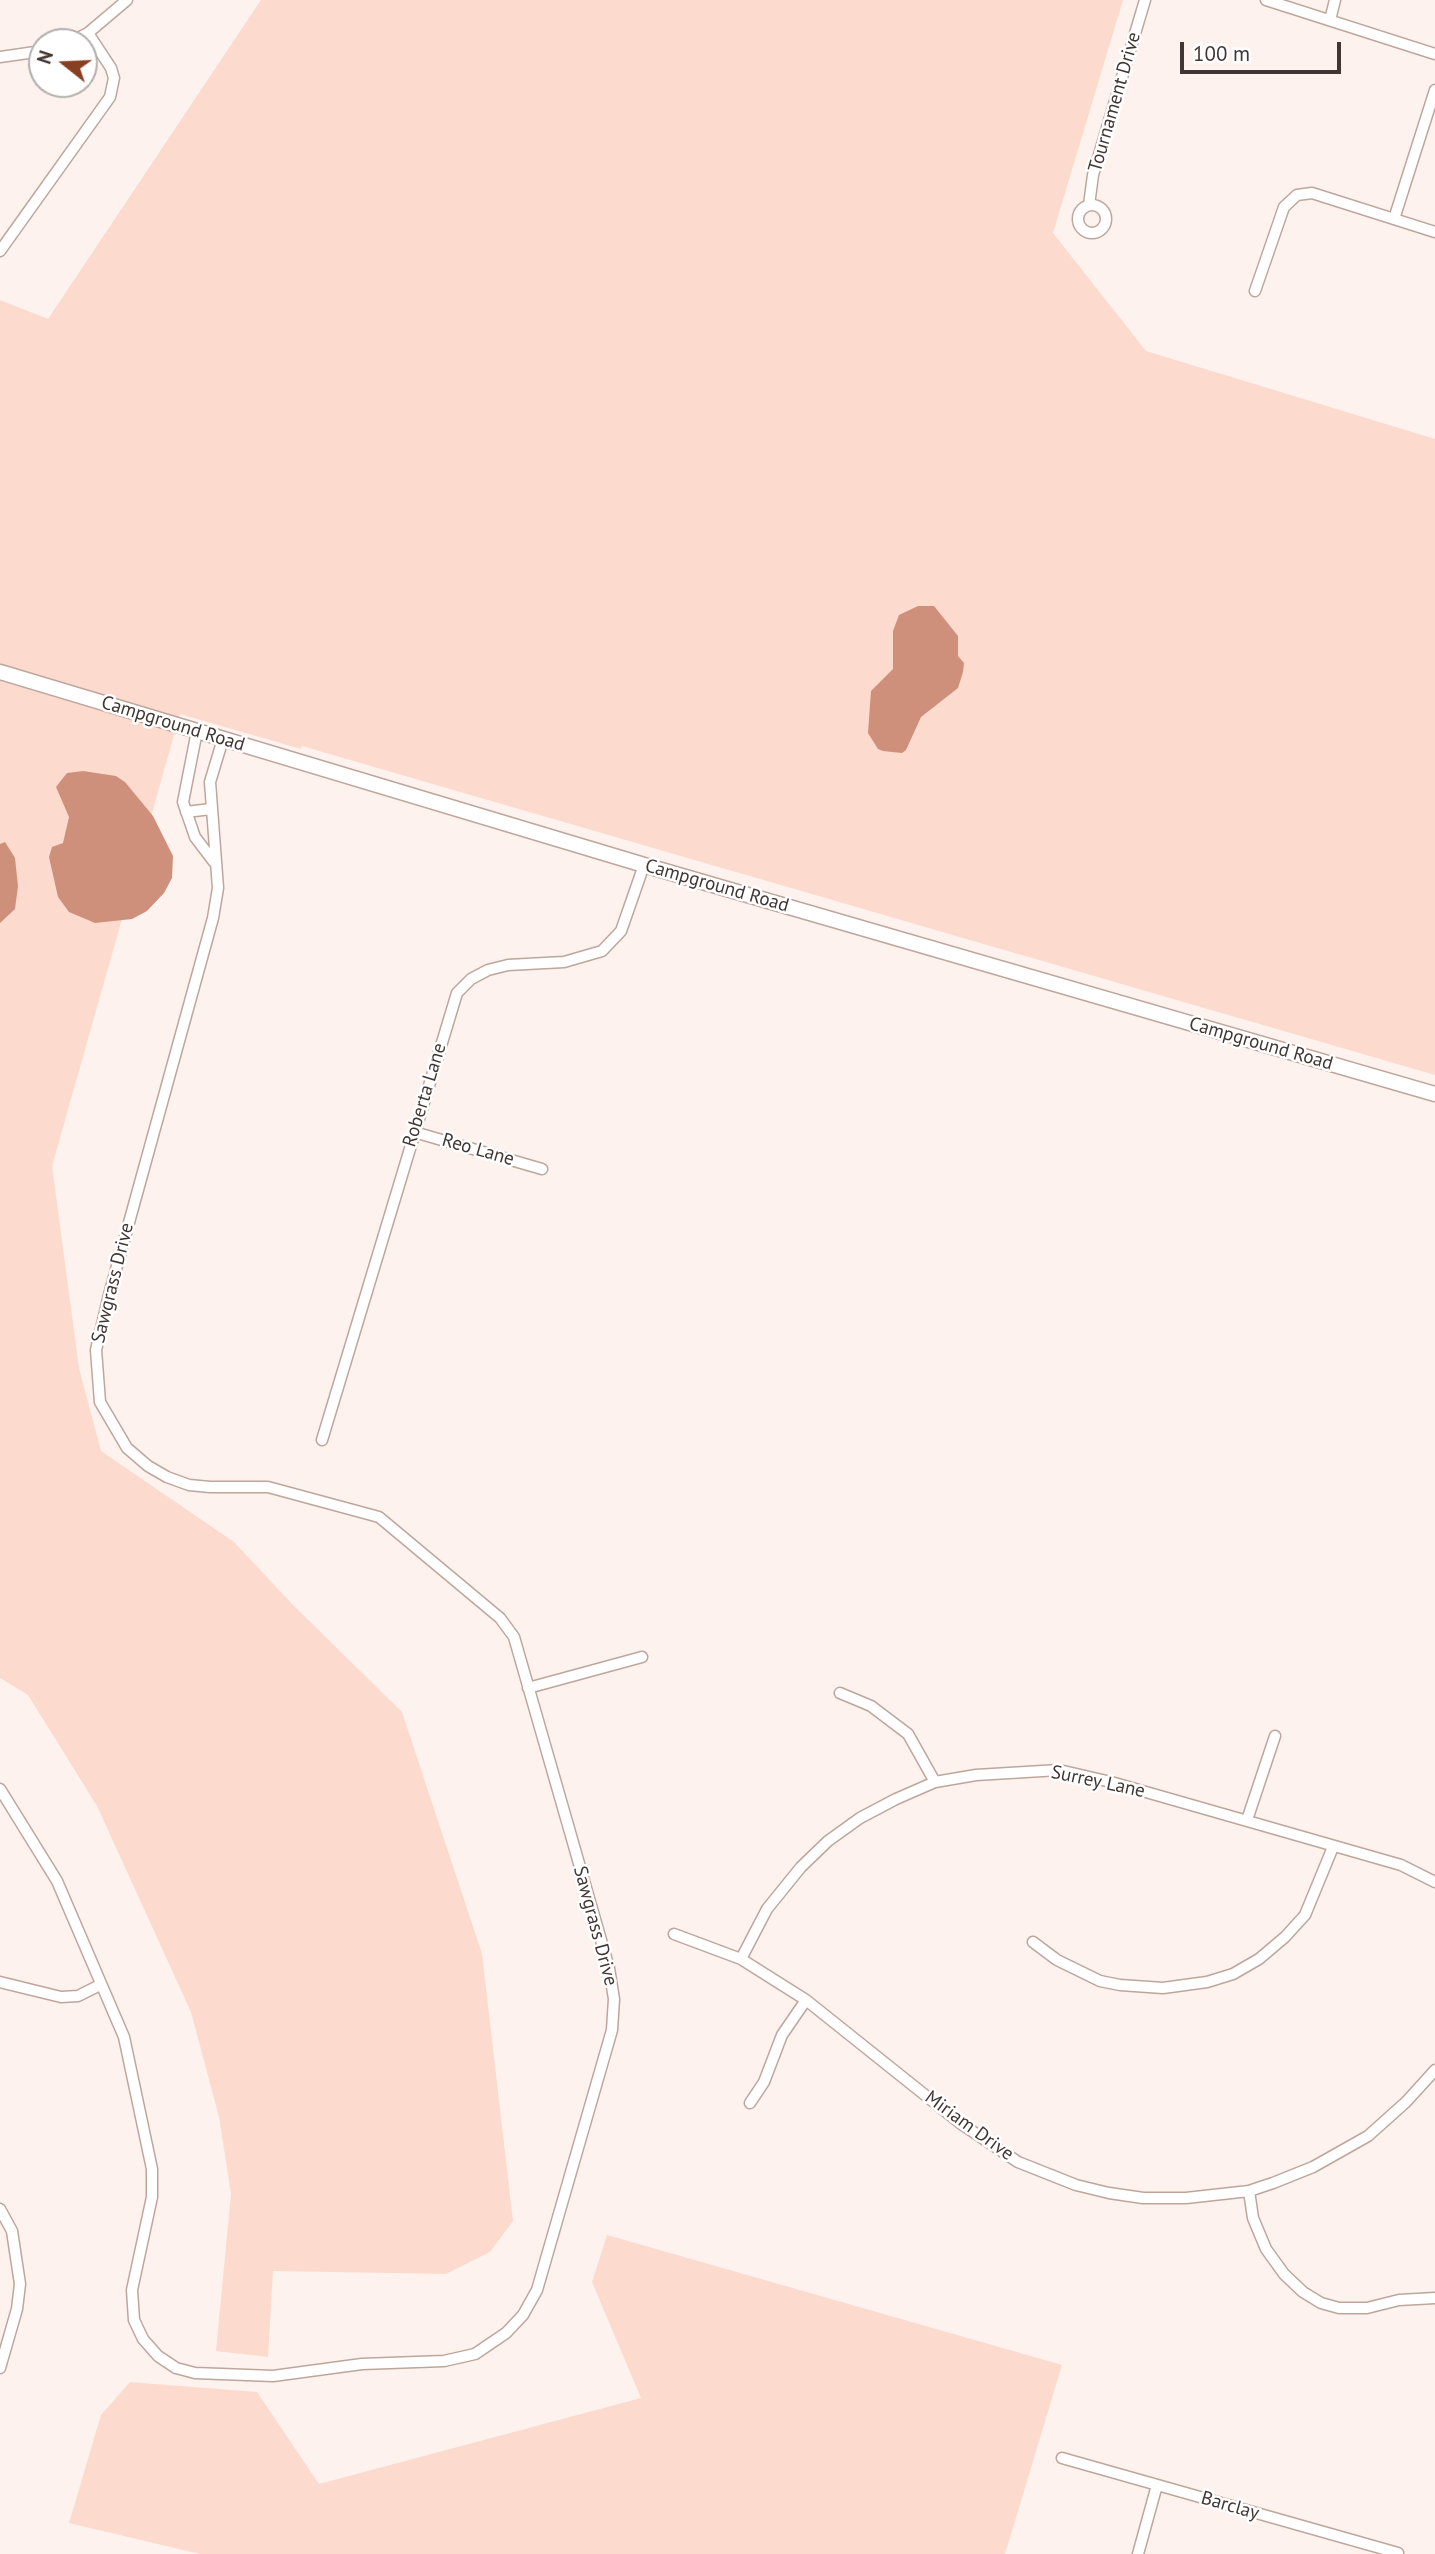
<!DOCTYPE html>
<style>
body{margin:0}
#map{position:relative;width:1435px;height:2554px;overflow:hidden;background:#fdf2ee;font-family:"PT Sans",sans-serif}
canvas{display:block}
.north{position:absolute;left:28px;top:28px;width:70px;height:70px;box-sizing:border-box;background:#fff;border:2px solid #b3afad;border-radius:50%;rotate:288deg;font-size:19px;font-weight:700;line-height:28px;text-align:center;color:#413633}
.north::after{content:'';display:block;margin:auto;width:24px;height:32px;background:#884023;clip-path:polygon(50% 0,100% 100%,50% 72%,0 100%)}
.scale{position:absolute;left:1180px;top:42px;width:161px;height:32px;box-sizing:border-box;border:4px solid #413633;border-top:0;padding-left:9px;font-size:21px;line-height:24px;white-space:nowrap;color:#413633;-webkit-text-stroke:5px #fff;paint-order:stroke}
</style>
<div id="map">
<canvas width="1435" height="2554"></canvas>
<div class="north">N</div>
<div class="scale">100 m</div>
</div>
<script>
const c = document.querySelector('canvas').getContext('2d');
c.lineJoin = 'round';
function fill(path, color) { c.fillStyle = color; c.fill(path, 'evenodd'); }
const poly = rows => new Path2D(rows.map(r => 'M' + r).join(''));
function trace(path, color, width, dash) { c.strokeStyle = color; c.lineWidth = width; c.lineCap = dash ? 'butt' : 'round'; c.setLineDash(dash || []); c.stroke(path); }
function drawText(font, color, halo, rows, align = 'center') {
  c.font = font + ' "PT Sans",sans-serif'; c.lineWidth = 5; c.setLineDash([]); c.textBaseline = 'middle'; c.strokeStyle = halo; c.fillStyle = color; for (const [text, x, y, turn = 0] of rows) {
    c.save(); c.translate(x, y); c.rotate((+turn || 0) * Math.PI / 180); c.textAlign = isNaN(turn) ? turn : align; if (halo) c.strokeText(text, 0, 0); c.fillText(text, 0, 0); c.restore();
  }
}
const green = poly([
 [261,0,1123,0,1053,233,1146,351,1435,439,1435,1075,302,746,301,749,180,714,52,1166,79,1368,101,1451,234,1542,293,1605,402,1712,482,1954,513,2221,490,2252,446,2274,273,2271,268,2357,216,2351,231,2194,219,2117,191,2012,97,1806,28,1695,0,1678,0,300,48,319],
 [607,2235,1062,2365,1005,2554,200,2554,69,2523,101,2415,130,2382,257,2392,319,2484,641,2398,592,2282]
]);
const water = poly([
 [918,606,934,606,958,636,958,656,964,663,963,672,958,688,921,717,906,750,902,753,883,751,878,749,868,733,871,691,893,669,893,631,899,615],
 [83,771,116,776,125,782,153,816,173,856,172,878,164,893,147,911,132,919,95,923,69,912,58,897,49,857,52,847,63,843,69,817,56,787,67,773],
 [5,842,15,858,18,886,15,909,0,923,0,844]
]);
const minor = poly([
 [1266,0,1435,54],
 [1330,20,1335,0],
 [70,42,88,33,127,0],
 [0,57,42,51],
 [1089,205,1093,175,1145,0],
 '1078 219a14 14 0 1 1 28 0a14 14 0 1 1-28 0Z',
 [1394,219,1435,90],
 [0,251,110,97,114,78,111,68,88,33],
 [1255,291,1284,207,1297,195,1312,193,1435,232],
 [197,731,183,802,195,837,214,862],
 [186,812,211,809],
 [414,1132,542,1169],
 [322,1440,457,993,471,979,488,970,508,965,564,962,602,951,621,931,644,865],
 [528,1688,642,1657],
 [840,1693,871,1706,908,1734,935,1782],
 [0,1789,57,1881,124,2037,152,2169,152,2197,132,2290,134,2320,143,2339,158,2356,176,2368,195,2373,273,2376,362,2364,444,2361,475,2354,506,2333,523,2315,537,2290,612,2030,614,1999,609,1968,514,1637,500,1618,379,1517,268,1487,210,1487,189,1485,167,1477,148,1466,127,1448,100,1402,96,1350,109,1295,213,918,218,888,210,782,223,739],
 [1247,1820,1275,1736],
 [674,1934,741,1959,806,2000,960,2123,1018,2162,1076,2185,1109,2193,1143,2198,1186,2198,1249,2191,1273,2183,1313,2167,1368,2136,1406,2102,1435,2070],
 [1033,1942,1057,1960,1100,1981,1120,1985,1163,1988,1207,1982,1233,1974,1259,1959,1285,1937,1305,1915,1333,1847],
 [741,1959,767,1909,801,1867,828,1841,860,1818,896,1799,935,1782,976,1775,1059,1770,1111,1782,1401,1865,1435,1882],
 [0,1982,61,1997,78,1996,100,1985],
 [750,2103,764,2082,782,2035,806,2000],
 [1249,2191,1253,2218,1266,2249,1284,2274,1303,2292,1321,2303,1339,2308,1367,2308,1399,2300,1435,2298],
 [0,2209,12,2231,20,2284,17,2309,0,2368],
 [1062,2458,1398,2553],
 [1138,2554,1157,2485]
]);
const tertiary = poly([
 [0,672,644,865,1435,1094]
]);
const streetNames = [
 ["Tournament Drive",1115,102,-74],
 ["Campground Road",173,724,17],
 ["Campground Road",717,886,16],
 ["Campground Road",1261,1044,16],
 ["Roberta Lane",425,1095,-73],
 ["Reo Lane",478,1150,16],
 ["Sawgrass Drive",113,1283,-76],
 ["Surrey Lane",1098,1782,12],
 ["Sawgrass Drive",595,1926,75],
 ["Miriam Drive",969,2126,36],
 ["Barclay",1230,2506,16]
];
fill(green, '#fddace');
fill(water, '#ce907a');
trace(minor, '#bea69d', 13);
trace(tertiary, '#bea69d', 17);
trace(minor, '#fff', 10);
trace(tertiary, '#fff', 14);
drawText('19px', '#413633', '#fff', streetNames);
</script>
